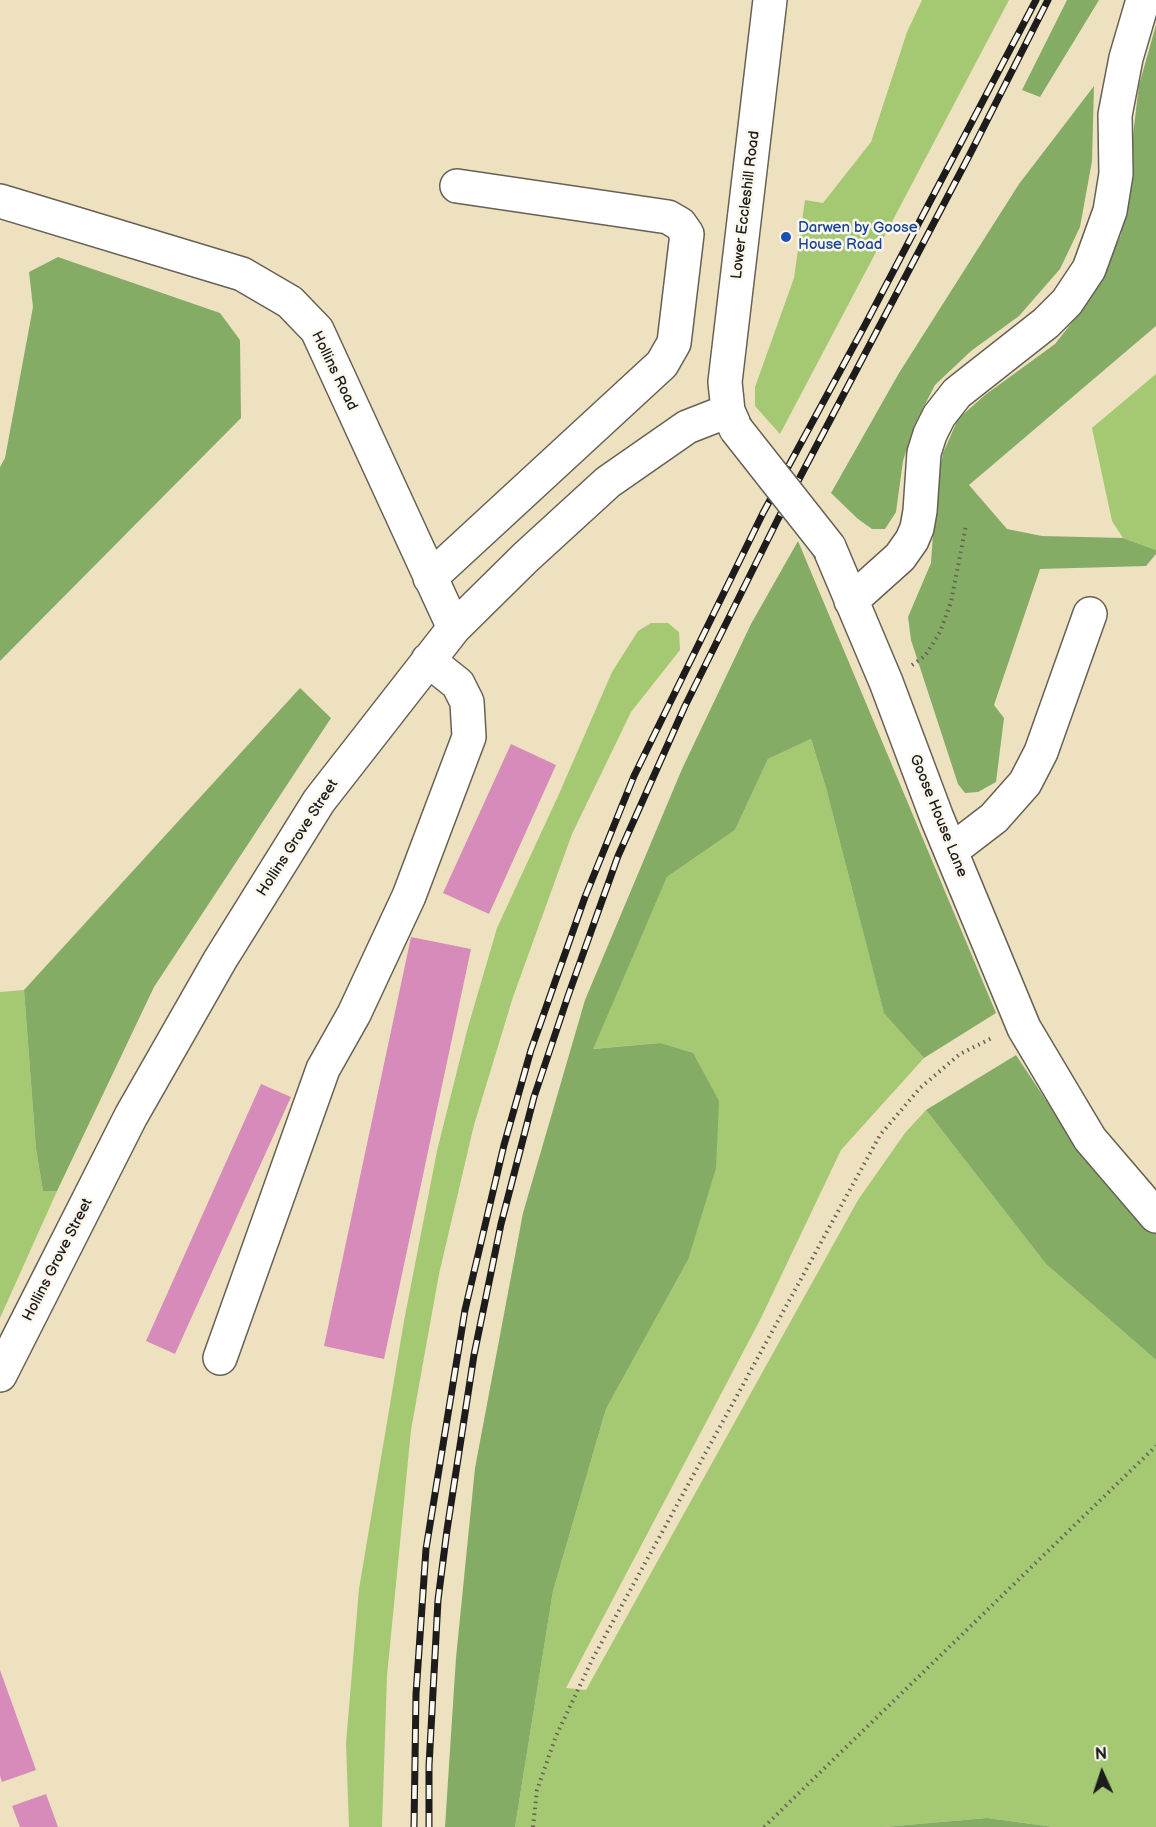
<!DOCTYPE html>
<style>
body{margin:0}
#map{position:relative;width:1156px;height:1827px;overflow:hidden;background:#eee1c0;font-family:"Balsamiq Sans",sans-serif}
canvas{display:block}
.north{position:absolute;left:1072px;top:1743px;width:60px;height:60px;-webkit-text-stroke:4px #fbf7ec;paint-order:stroke;rotate:357deg;font-size:16px;font-weight:700;line-height:24px;text-align:center;color:#1c1c1c}
.north::after{content:'';display:block;margin:auto;width:21px;height:27px;background:#1c1c1c;clip-path:polygon(50% 0,100% 100%,50% 72%,0 100%)}
</style>
<div id="map">
<canvas width="1156" height="1827"></canvas>
<div class="north">N</div>
</div>
<script>
const c = document.querySelector('canvas').getContext('2d');
c.lineJoin = 'round';
function fill(path, color) { c.fillStyle = color; c.fill(path, 'evenodd'); }
const poly = rows => new Path2D(rows.map(r => 'M' + r).join(''));
function trace(path, color, width, dash) { c.strokeStyle = color; c.lineWidth = width; c.lineCap = dash ? 'butt' : 'round'; c.setLineDash(dash || []); c.stroke(path); }
function drawText(font, color, halo, rows, align = 'center') {
  c.font = font + ' "Balsamiq Sans",sans-serif'; c.lineWidth = 5; c.setLineDash([]); c.textBaseline = 'middle'; c.strokeStyle = halo; c.fillStyle = color; for (const [text, x, y, turn = 0] of rows) {
    c.save(); c.translate(x, y); c.rotate((+turn || 0) * Math.PI / 180); c.textAlign = isNaN(turn) ? turn : align; if (halo) c.strokeText(text, 0, 0); c.fillText(text, 0, 0); c.restore();
  }
}
const green = poly([
 [922,0,1009,0,780,434,755,406,755,387,794,278,805,200,823,203,871,142,907,32],
 [1156,374,1156,550,1123,538,1112,521,1092,428],
 [651,623,668,623,679,632,680,650,631,712,572,834,513,997,474,1125,439,1274,411,1430,387,1676,382,1827,349,1827,346,1743,359,1589,404,1321,437,1151,468,1027,497,928,559,794,612,672,638,631],
 [811,739,826,788,884,1012,924,1058,841,1150,760,1320,566,1688,586,1690,858,1200,905,1133,926,1110,1046,1264,1156,1360,1156,1827,1054,1827,987,1818,884,1827,515,1827,553,1591,606,1409,688,1260,660,1043,592,1049,667,877,735,830,768,759],
 [24,990,36,1149,43,1191,57,1191,0,1318,0,992]
]);
const forest = poly([
 [1067,0,1099,0,1040,97,1022,90],
 [1156,25,1156,326,969,485,1007,529,1042,536,1123,538,1156,550,1156,554,1146,566,1040,569,994,705,1004,718,996,782,978,792,965,793,958,784,911,640,908,617,931,563,936,489,943,453,958,419,985,395,1055,344,1081,311,1103,271,1121,235,1139,85],
 [1094,86,1092,161,1080,227,1060,269,1019,316,971,351,935,385,914,426,903,461,896,512,885,529,872,529,858,519,831,493,899,373,1019,184],
 [58,257,220,313,240,340,241,418,0,661,0,467,5,458,33,307,29,272],
 [798,541,996,1013,924,1058,884,1013,826,788,811,739,768,759,735,830,667,877,593,1049,660,1043,693,1053,719,1101,716,1168,688,1260,606,1409,553,1591,515,1827,445,1827,456,1658,475,1468,523,1213,585,1000,682,769,751,624],
 [300,688,331,718,154,987,57,1191,43,1191,36,1149,24,990],
 [1016,1055,1069,1135,1156,1233,1156,1360,1046,1264,926,1110],
 [987,1818,1054,1827,884,1827]
]);
const building = poly([
 [511,744,556,765,489,914,443,893],
 [411,937,471,949,384,1359,324,1346],
 [261,1084,291,1097,175,1354,146,1341],
 [0,1670,36,1770,2,1782,0,1776],
 [46,1794,58,1827,20,1827,12,1806]
]);
const path = poly([
 [912,665,925,656,940,632,951,602,966,525],
 [533,1827,537,1790,556,1736,593,1658,880,1135,920,1088,960,1054,994,1037],
 [764,1827,1156,1446]
]);
const minor = poly([
 [0,201,242,274,290,302,317,330,454,628],
 [736,429,728,411,725,382,770,0],
 [829,547,886,682,937,818,1024,1028,1090,1139,1156,1216],
 [430,578,662,364,674,343,687,234,680,224,668,217,457,186],
 [851,601,900,557,912,540,917,528,920,511,924,453,930,434,939,416,957,393,1046,323,1067,302,1089,269,1110,211,1116,174,1115,115,1126,58,1143,0],
 [951,851,994,818,1025,783,1041,752,1090,614],
 [220,1358,323,1069,354,1014,409,896,469,737,467,702,458,684,428,660],
 [0,1375,131,1116,220,960,319,801,454,628,526,557,608,482,687,427,728,411]
]);
const rail = poly([
 [414,1827,416,1694,426,1549,465,1310,504,1145,531,1050,585,897,634,776,763,513,864,327,1036,0],
 [429,1827,429,1766,438,1600,447,1530,474,1355,501,1224,534,1097,568,996,618,856,685,706,778,519,969,156,1048,0]
]);
const minorBridge = poly([
 [736,429,829,547]
]);
const markers = [
 [786,237,6,"#1a4fb4"]
];
const streetNames = [
 ["Lower Eccleshill Road",746,205,-83],
 ["Hollins Road",334,371,64],
 ["Goose House Lane",938,816,68],
 ["Hollins Grove Street",298,838,-57],
 ["Hollins Grove Street",58,1260,-63]
];
const transitNames = [
 ["Darwen by Goose",798,228],
 ["House Road",798,245]
];
fill(green, '#a5c872');
fill(forest, '#84ac64');
fill(building, '#d68bba');
trace(minor, '#666155', 36);
trace(path, '#666155', 4, [1.5, 4.5]);
trace(minor, '#fff', 33);
trace(rail, '#1c1c1c', 7);
trace(rail, '#fbf7ec', 4.5, [14]);
trace(minorBridge, '#666155', 36, []);
trace(minorBridge, '#fff', 33);
for (const [x, y, r, color] of markers) { const dot = new Path2D(); dot.arc(x, y, r, 0, 2 * Math.PI); c.fillStyle = color; c.fill(dot); trace(dot, '#fbf7ec', 2); }
drawText('15px', '#1c1c1c', '#fbf7ec', streetNames);
drawText('15px', '#164399', '#fbf7ec', transitNames, 'left');
</script>
